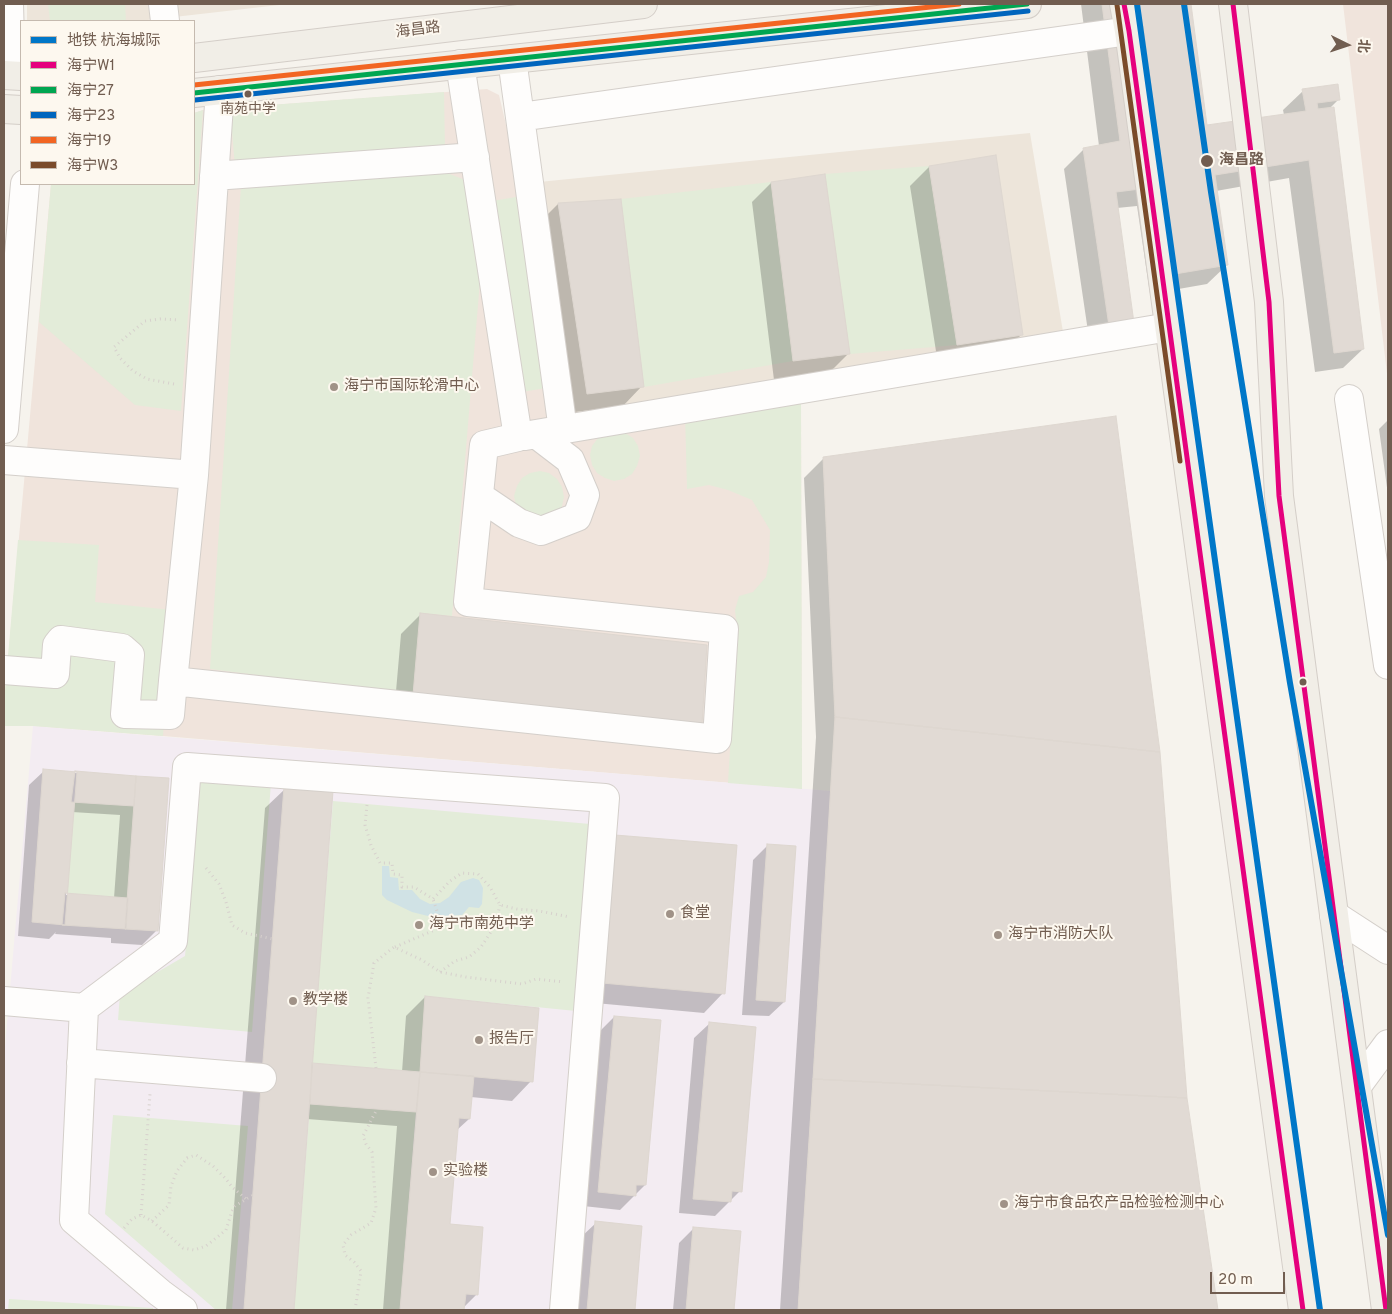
<!DOCTYPE html>
<meta charset="utf-8">
<style>
body{margin:0}
#map{position:relative;width:1392px;height:1314px;overflow:hidden;background:#f6f3ed;font-family:Overpass,"Noto Sans SC",sans-serif}
canvas{display:block}
.frame{position:absolute;inset:0;border:5px solid #715d50;pointer-events:none}
.legend{position:absolute;left:20px;top:20px;width:175px;height:165px;box-sizing:border-box;background:#fdf8ef;border:1px solid #c5baaf;margin:0;padding:6px 9px;list-style:none;font-size:15px;color:#715d50}
.legend li{display:flex;align-items:center;gap:10px;height:25px}
.legend b{width:25px;border:1px solid #c5baaf}
.north{position:absolute;left:1322px;top:20px;width:50px;height:50px;-webkit-text-stroke:4px #fdf8ef;paint-order:stroke;rotate:94deg;font-size:14px;font-weight:700;line-height:20px;text-align:center;color:#715d50}
.north::after{content:'';display:block;margin:auto;width:18px;height:22px;background:#715d50;clip-path:polygon(50% 0,100% 100%,50% 72%,0 100%)}
.scale{position:absolute;left:1210px;top:1272px;width:75px;height:22px;box-sizing:border-box;border:2px solid #715d50;border-top:0;padding-left:6px;font-size:15px;line-height:18px;white-space:nowrap;color:#715d50;-webkit-text-stroke:4px #fdf8ef;paint-order:stroke}
</style>
<div id="map">
<canvas width="1392" height="1314"></canvas>
<div class="frame"></div>
<ul class="legend">
<li><b style="height:6px;background:#0077c8"></b>地铁 杭海城际</li>
<li><b style="height:6px;background:#e5007d"></b>海宁W1</li>
<li><b style="height:6px;background:#00a651"></b>海宁27</li>
<li><b style="height:6px;background:#0065bd"></b>海宁23</li>
<li><b style="height:6px;background:#f26522"></b>海宁19</li>
<li><b style="height:6px;background:#7a4b2a"></b>海宁W3</li>
</ul>
<div class="north">北</div>
<div class="scale">20 m</div>
</div>
<script>
const c = document.querySelector('canvas').getContext('2d');
c.lineJoin = 'round';
function fill(path, color) { c.fillStyle = color; c.fill(path, 'evenodd'); }
const poly = rows => new Path2D(rows.map(r => 'M' + r).join(''));
function trace(path, color, width, dash) { c.strokeStyle = color; c.lineWidth = width; c.lineCap = dash ? 'butt' : 'round'; c.setLineDash(dash || []); c.stroke(path); }
function drawText(font, color, halo, rows, align = 'center') {
  c.font = font + ' Overpass,"Noto Sans SC",sans-serif'; c.lineWidth = 4; c.setLineDash([]); c.textBaseline = 'middle'; c.strokeStyle = halo; c.fillStyle = color; for (const [text, x, y, turn = 0] of rows) {
    c.save(); c.translate(x, y); c.rotate((+turn || 0) * Math.PI / 180); c.textAlign = isNaN(turn) ? turn : align; if (halo) c.strokeText(text, 0, 0); c.fillText(text, 0, 0); c.restore();
  }
}
const residential = poly([
 [27,4,288,4,139,21,27,21],
 [1030,133,1067,356,577,428,539,182]
]);
const commercial = poly([
 [1343,4,1388,4,1388,382],
 [487,89,499,95,577,428,801,397,802,789,163,736,33,726,4,726,4,703,51,184,194,184,194,113,203,110]
]);
const education = poly([
 [33,726,831,791,798,1310,4,1310,4,1058]
]);
const green = poly([
 [48,4,125,4,126,21,50,21],
 [444,92,445,150,235,167,230,108],
 [203,110,181,411,135,405,39,322,51,184,194,184,194,113],
 [929,166,957,345,850,354,825,174],
 [447,173,473,183,482,257,452,616,420,613,413,695,210,669,241,185],
 [771,182,793,361,644,387,621,199],
 [516,197,546,388,522,392,492,201],
 [801,397,802,789,728,783,737,629,735,610,739,596,753,592,766,577,769,562,770,530,752,500,728,490,709,485,687,489,685,413],
 [625,433,633,438,638,446,640,456,637,466,632,474,624,479,614,481,605,478,597,473,592,465,590,455,592,446,598,438],
 [540,471,549,473,557,479,562,487,564,497,562,506,557,514,539,521,516,505,514,496,517,486,522,478,530,473],
 [18,540,99,545,95,602,172,610,163,736,33,726,4,726,4,703],
 [201,777,271,783,252,1032,118,1020,120,994,185,956],
 [333,801,590,824,576,1011,425,996,420,1072,312,1063],
 [71,802,134,806,128,898,65,893],
 [310,1104,416,1112,400,1310,294,1310],
 [113,1115,248,1126,232,1310,216,1310,105,1214],
 [9,1299,153,1308,153,1310,8,1310]
]);
const water = poly([
 [382,866,389,866,390,877,398,878,399,890,412,890,420,899,430,904,440,903,449,897,461,882,473,878,479,880,483,888,482,904,479,908,469,907,462,915,432,917,412,912,387,900,382,895]
]);
const shadow = poly([
 [1081,4,1190,4,1206,126,1284,115,1283,110,1303,91,1339,99,1329,109,1363,349,1343,368,1315,372,1289,178,1216,191,1227,265,1207,284,1150,294,1137,206,1117,208,1133,322,1090,345,1064,169,1084,149,1099,146],
 [929,167,1021,335,1002,354,938,364,910,186],
 [771,183,848,354,829,373,774,380,752,202],
 [558,204,642,386,623,406,567,413,539,223],
 [1388,420,1388,495,1379,429],
 [824,458,1186,1098,1217,1310,780,1310,816,737,804,478],
 [421,614,705,647,394,714,401,634],
 [44,771,168,779,156,931,142,945,111,943,111,938,55,934,56,932,49,939,18,936,29,785],
 [72,812,120,815,114,898,66,895],
 [285,789,311,1064,402,1072,406,1016,425,997,531,1081,512,1101,471,1097,469,1119,457,1130,449,1226,476,1295,463,1308,463,1310,383,1310,397,1126,307,1119,292,1310,226,1310,265,808],
 [768,845,784,1002,769,1016,742,1015,753,860],
 [596,856,723,993,704,1013,584,1002],
 [614,1017,645,1185,620,1210,583,1206,599,1032],
 [709,1024,740,1191,715,1216,679,1213,694,1038],
 [596,1223,641,1227,634,1310,574,1310,581,1237],
 [694,1228,740,1232,733,1310,673,1310,679,1243]
]);
const building = poly([
 [1102,4,1191,4,1207,125,1306,111,1302,89,1338,84,1340,100,1317,103,1318,109,1334,107,1364,349,1334,353,1309,160,1215,175,1228,265,1169,275,1156,187,1116,192,1134,323,1109,326,1083,148,1120,141,1102,4],
 [996,155,1023,335,957,345,929,166,996,155],
 [825,174,850,354,793,361,771,182,825,174],
 [621,199,644,387,587,394,558,203,621,199],
 [1116,416,1160,752,835,717,823,457,1116,416],
 [420,613,707,645,702,725,413,695,420,613],
 [835,717,1160,752,1187,1098,813,1079,835,717],
 [43,769,77,772,65,925,32,922,43,769],
 [75,771,136,776,134,806,71,802,75,771],
 [136,776,169,778,158,931,125,929,136,776],
 [284,787,333,791,294,1310,256,1310,244,1309,284,787],
 [615,835,737,845,725,994,602,983,615,835],
 [767,844,796,846,785,1002,756,1000,767,844],
 [65,893,128,898,126,929,62,925,65,893],
 [425,996,539,1008,533,1082,420,1072,425,996],
 [614,1016,661,1020,646,1185,636,1185,636,1196,598,1192,614,1016],
 [709,1022,756,1027,742,1192,732,1191,731,1202,693,1199,709,1022],
 [312,1063,420,1072,416,1112,310,1104,312,1063],
 [420,1072,474,1076,470,1119,459,1118,450,1224,483,1227,478,1295,466,1294,464,1310,400,1310,420,1072],
 [813,1079,1187,1098,1218,1310,798,1310,813,1079],
 [595,1221,642,1226,635,1310,587,1310,595,1221],
 [693,1227,741,1231,734,1310,686,1310,693,1227]
]);
const path = poly([
 [174,384,147,379,133,371,120,358,114,347,145,321,160,319,179,320],
 [367,805,365,825,371,845,380,863,392,863,393,874,402,875,402,887,414,887,433,899,450,881,462,873,478,874,490,887,500,905,517,909,539,911,570,917],
 [206,868,219,884,226,902,232,925,245,933,273,939],
 [395,947,437,929,440,920,433,899],
 [440,972,455,961,469,957,481,947,495,926,500,905],
 [376,1068,368,998,374,963,394,947,422,960,440,972,466,977,522,984,536,979,564,982],
 [141,1215,150,1094],
 [152,1221,169,1205,171,1186,177,1171,187,1158,196,1155,213,1166,226,1179,232,1187,246,1199],
 [124,1228,132,1219,141,1215,152,1221,183,1248,194,1250,206,1246,226,1230,232,1211,235,1206,253,1195],
 [355,1310,361,1271,354,1262,345,1255,343,1245,351,1235,371,1223,376,1208,372,1152,366,1144,363,1136,377,1109]
]);
const minor = poly([
 [9,4,11,75],
 [163,4,165,21],
 [512,59,563,430],
 [520,117,1129,31],
 [214,176,475,157],
 [1349,399,1388,665],
 [4,429,25,184],
 [536,434,1169,327],
 [4,460,194,475,173,681],
 [194,475,220,90],
 [479,496,519,523,541,531,577,517,585,495,570,460,536,434,525,436],
 [4,670,55,674,57,645,61,640,122,648,130,655,125,714,170,715,173,681,717,739,724,629,468,602,484,445,518,437,460,64],
 [1334,915,1388,950],
 [4,1001,84,1008,173,941,187,767,605,798,564,1310],
 [84,1008,74,1220,160,1293,183,1310],
 [81,1063,262,1078],
 [1357,1086,1388,1044]
]);
const major = poly([
 [1124,4,1129,31,1303,1310],
 [1233,4,1269,302,1279,496,1386,1310],
 [194,58,643,4],
 [4,75,21,76],
 [194,93,1027,4],
 [4,109,21,110]
]);
const bus1 = poly([
 [1124,4,1129,31,1303,1310],
 [1233,4,1269,302,1279,496,1386,1310]
]);
const bus2 = poly([
 [194,93,1027,4]
]);
const bus3 = poly([
 [195,100,1028,11]
]);
const bus4 = poly([
 [194,85,959,4]
]);
const bus5 = poly([
 [1117,5,1180,461]
]);
const metro1 = poly([
 [1137,4,1320,1310],
 [1184,4,1211,192,1290,683,1388,1235]
]);
const markers = [
 [248,94,4.5,"#715d50"],
 [1207,161,7,"#715d50"],
 [334,387,5,"#a09287"],
 [1303,682,4.5,"#715d50"],
 [670,914,5,"#a09287"],
 [419,925,5,"#a09287"],
 [998,935,5,"#a09287"],
 [293,1001,5,"#a09287"],
 [479,1040,5,"#a09287"],
 [433,1172,5,"#a09287"],
 [1004,1204,5,"#a09287"]
];
const busNames = [
 ["南苑中学",248,110]
];
const streetNames = [
 ["海昌路",418,31,-7]
];
const stopNames = [
 ["海昌路",1219,161]
];
const poiNames = [
 ["海宁市国际轮滑中心",344,387],
 ["食堂",680,914],
 ["海宁市南苑中学",429,925],
 ["海宁市消防大队",1008,935],
 ["教学楼",303,1001],
 ["报告厅",489,1040],
 ["实验楼",443,1172],
 ["海宁市食品农产品检验检测中心",1014,1204]
];
fill(residential, '#ede5da');
fill(commercial, '#f0e4dc');
fill(education, '#f3ecf2');
fill(green, '#e3ecd9');
fill(water, '#d0e2e5');
fill(shadow, '#0003');
fill(building, '#e1dad4');
trace(building, '#ded7d0', 1);
trace(minor, '#d4cfca', 30);
trace(major, '#d4cec8', 30);
trace(path, '#d7d1cd', 3, [1, 4]);
trace(minor, '#fefdfc', 28);
trace(major, '#f1eee7', 28);
trace(bus1, '#e5007d', 5);
trace(bus2, '#00a651', 5);
trace(bus3, '#0065bd', 5);
trace(bus4, '#f26522', 5);
trace(bus5, '#7a4b2a', 5);
trace(metro1, '#0077c8', 6);
for (const [x, y, r, color] of markers) { const dot = new Path2D(); dot.arc(x, y, r, 0, 2 * Math.PI); c.fillStyle = color; c.fill(dot); trace(dot, '#fdf8ef', 2); }
drawText('14px', '#715d50', '#fdf8ef', busNames);
drawText('15px', '#715d50', '#fdf8ef', streetNames);
drawText('bold 15px', '#715d50', '#fdf8ef', stopNames, 'left');
drawText('15px', '#715d50', '#fdf8ef', poiNames, 'left');
</script>
